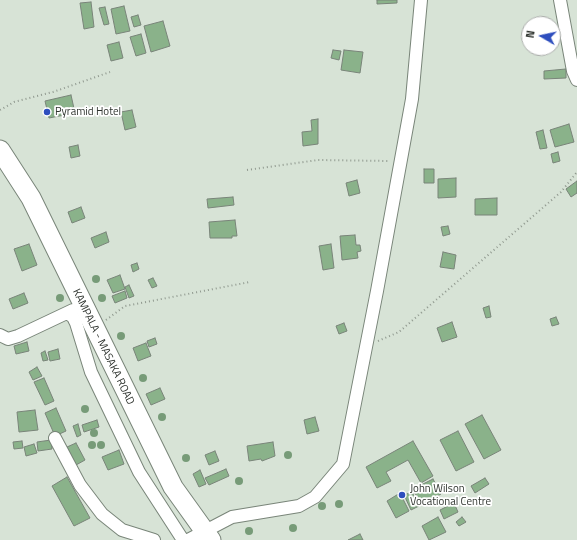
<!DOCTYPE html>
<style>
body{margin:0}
#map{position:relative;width:577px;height:540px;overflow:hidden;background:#d7e3d6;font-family:"Titillium Web",sans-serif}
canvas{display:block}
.north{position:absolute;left:521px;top:16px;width:40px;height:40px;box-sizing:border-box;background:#fff;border:1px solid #acaeac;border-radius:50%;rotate:279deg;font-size:11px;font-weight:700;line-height:16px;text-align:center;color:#2f342f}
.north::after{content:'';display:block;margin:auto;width:14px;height:18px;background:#2e4ebe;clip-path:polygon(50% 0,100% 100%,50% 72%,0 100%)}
</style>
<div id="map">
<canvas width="577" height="540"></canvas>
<div class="north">N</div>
</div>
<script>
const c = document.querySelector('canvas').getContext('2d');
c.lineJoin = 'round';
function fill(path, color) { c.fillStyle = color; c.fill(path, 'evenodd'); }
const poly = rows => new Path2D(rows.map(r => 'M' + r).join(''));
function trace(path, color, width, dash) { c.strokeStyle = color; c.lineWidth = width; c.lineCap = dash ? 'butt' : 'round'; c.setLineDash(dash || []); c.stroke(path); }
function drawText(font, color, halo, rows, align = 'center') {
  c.font = font + ' "Titillium Web",sans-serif'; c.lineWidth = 3.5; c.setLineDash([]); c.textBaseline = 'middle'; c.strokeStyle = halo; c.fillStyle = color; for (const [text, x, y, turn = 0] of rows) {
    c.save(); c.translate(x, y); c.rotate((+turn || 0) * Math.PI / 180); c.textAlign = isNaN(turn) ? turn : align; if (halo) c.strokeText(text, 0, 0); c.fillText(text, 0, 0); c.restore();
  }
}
const building = poly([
 [377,0,397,0,397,3,377,4,377,0],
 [91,2,94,27,84,29,80,3,91,2],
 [124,6,130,31,116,34,111,9,124,6],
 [105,7,109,24,104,25,99,8,105,7],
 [138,15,141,25,134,27,131,17,138,15],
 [163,21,170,46,151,52,144,26,163,21],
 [141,34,146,53,136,56,130,37,141,34],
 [119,42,123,58,111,61,107,45,119,42],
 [333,50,341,51,339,60,331,58,333,50],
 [344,50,363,52,360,73,341,70,344,50],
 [566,69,566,78,544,79,544,71,566,69],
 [71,95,75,113,49,118,45,101,71,95],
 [132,110,136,127,125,130,121,112,132,110],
 [318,119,318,144,303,146,302,132,312,131,311,120,318,119],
 [569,124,574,142,555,147,550,130,569,124],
 [543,130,547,148,540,149,536,132,543,130],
 [78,145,80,156,71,158,69,147,78,145],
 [558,152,560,161,553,163,551,154,558,152],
 [424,169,434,169,434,183,424,183,424,169],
 [456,178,456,197,438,198,438,179,456,178],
 [357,180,360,193,349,196,346,183,357,180],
 [577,181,577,193,571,197,566,189,577,181],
 [233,197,234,205,208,208,207,199,233,197],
 [497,198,497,215,475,215,475,199,497,198],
 [81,207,85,218,72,223,68,212,81,207],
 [235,220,237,236,232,236,232,238,210,238,209,222,235,220],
 [448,226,450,234,443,236,441,227,448,226],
 [106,232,109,242,95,248,91,238,106,232],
 [355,235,356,245,360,245,361,251,357,252,358,258,342,260,340,236,355,235],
 [29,244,37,265,22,271,14,249,29,244],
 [331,244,334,268,323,270,319,246,331,244],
 [443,252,456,255,454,269,440,267,443,252],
 [137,263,139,269,133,272,131,265,137,263],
 [120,275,125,289,113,293,107,280,120,275],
 [153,278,157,286,152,288,148,280,153,278],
 [129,285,134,296,129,298,125,287,129,285],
 [125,291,127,298,115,303,112,296,125,291],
 [24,293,28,303,13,309,9,299,24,293],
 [489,306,491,317,486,318,483,308,489,306],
 [556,317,559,324,552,326,550,319,556,317],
 [452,322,457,337,442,342,437,328,452,322],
 [344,323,347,331,339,334,336,326,344,323],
 [155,338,157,344,149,347,147,341,155,338],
 [27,342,29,351,16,354,14,346,27,342],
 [146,343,151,356,138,361,133,348,146,343],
 [58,349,60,359,50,361,48,352,58,349],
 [45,351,48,360,43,361,41,353,45,351],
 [37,367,42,376,33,380,29,372,37,367],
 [44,378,54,401,45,405,34,382,44,378],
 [160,388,165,399,151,405,146,394,160,388],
 [56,408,66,431,55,436,45,413,56,408],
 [35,410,38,430,19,432,17,412,35,410],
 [482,415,501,450,484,459,465,424,482,415],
 [315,417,319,431,307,434,304,420,315,417],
 [97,420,99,427,84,432,82,425,97,420],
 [78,424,81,435,77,437,73,426,78,424],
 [458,431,474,462,456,471,440,440,458,431],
 [51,440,52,449,38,451,37,442,51,440],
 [22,441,23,448,14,449,13,442,22,441],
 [413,441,433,476,421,483,408,460,386,472,391,481,377,488,366,467,413,441],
 [273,442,275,456,262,461,261,459,249,461,247,446,273,442],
 [76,443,85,460,76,465,67,447,76,443],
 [34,444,37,453,26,456,24,447,34,444],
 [119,450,124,464,108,470,102,457,119,450],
 [215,451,219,461,209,465,205,455,215,451],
 [226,469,229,476,209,485,205,478,226,469],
 [200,470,206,484,199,487,193,474,200,470],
 [67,477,90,518,74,526,52,486,67,477],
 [485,478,489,484,475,493,471,486,485,478],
 [433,479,441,494,421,505,413,489,433,479],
 [412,492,419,506,411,510,404,495,412,492],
 [400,493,409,511,396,518,387,501,400,493],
 [454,503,458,512,444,519,440,510,454,503],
 [438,517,446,532,429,540,422,526,438,517],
 [462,517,466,522,459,526,456,522,462,517],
 [360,534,363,540,348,540,360,534]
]);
const path = poly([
 [0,110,14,102,53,92,110,72],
 [247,170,318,160,389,161],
 [106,320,125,306,250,282],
 [378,341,399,332,561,192,577,172]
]);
const street = poly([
 [560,0,573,71,577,80],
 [67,313,73,317,76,323,91,372,139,472,183,540],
 [0,335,8,339,18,336,73,310],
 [55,438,80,485,102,514,122,530,154,540],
 [188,540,232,517,299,506,315,497,343,464,377,291,412,99,421,0]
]);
const primary = poly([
 [0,150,31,198,173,487,211,540]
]);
const trees = [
 [96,279],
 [60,298],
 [102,298],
 [121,336],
 [143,378],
 [85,409],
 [162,417],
 [94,433],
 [92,445],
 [101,445],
 [288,455],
 [186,458],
 [239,481],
 [339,504],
 [322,506],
 [293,528],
 [249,531]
];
const markers = [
 [47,112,4,"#2e4ebe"],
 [402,495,4,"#2e4ebe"]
];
const poiNames = [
 ["Pyramid Hotel",55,112],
 ["John Wilson",410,489],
 ["Vocational Centre",410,502]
];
const streetNames = [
 ["KAMPALA - MASAKA ROAD",103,347,64]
];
fill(building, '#8ab28a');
trace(building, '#798479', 1);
trace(street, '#798579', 14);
trace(primary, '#798579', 21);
trace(path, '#90998f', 2, [1, 3]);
trace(street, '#fff', 12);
trace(primary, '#fff', 19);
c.fillStyle = '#779b78';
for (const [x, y] of trees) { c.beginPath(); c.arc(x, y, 4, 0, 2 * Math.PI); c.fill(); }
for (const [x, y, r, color] of markers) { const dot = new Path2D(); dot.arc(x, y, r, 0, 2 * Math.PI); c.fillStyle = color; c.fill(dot); trace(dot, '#fff', 1.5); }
drawText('11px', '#2f342f', '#fff', poiNames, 'left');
drawText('11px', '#2f342f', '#fff', streetNames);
</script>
